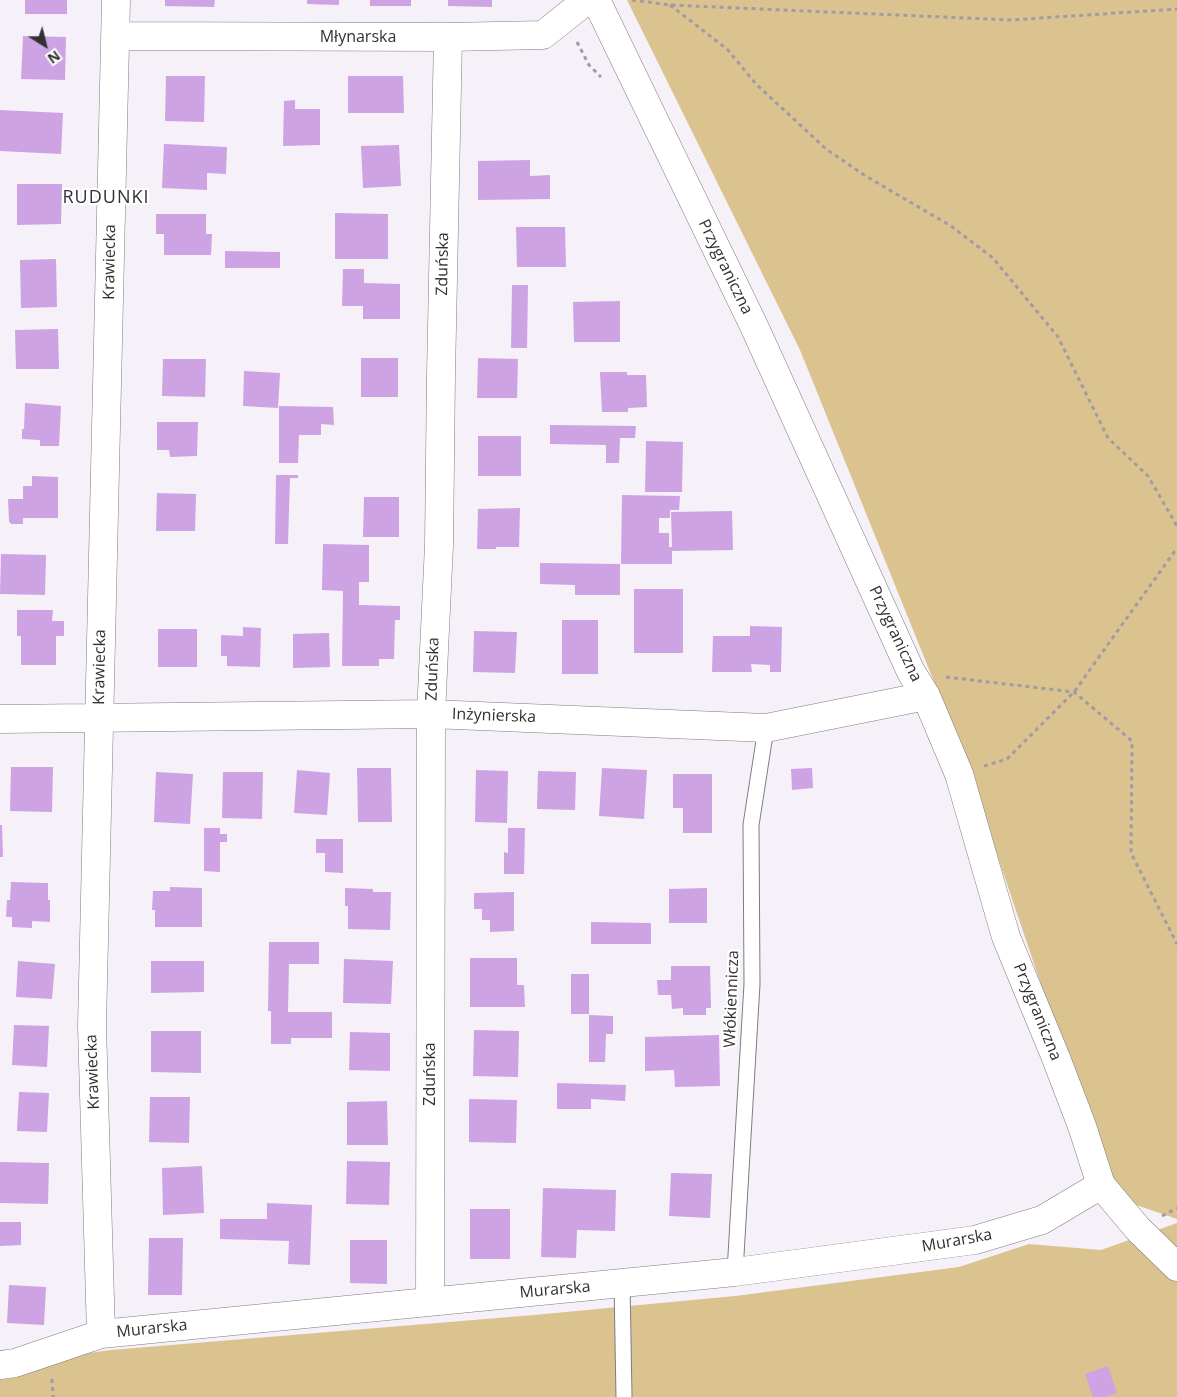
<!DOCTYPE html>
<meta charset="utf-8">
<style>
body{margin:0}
#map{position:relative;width:1177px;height:1397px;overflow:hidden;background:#f6f0f9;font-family:"Open Sans",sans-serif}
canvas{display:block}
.north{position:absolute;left:20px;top:20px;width:50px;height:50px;-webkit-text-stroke:4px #fff;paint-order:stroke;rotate:144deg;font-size:14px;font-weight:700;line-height:20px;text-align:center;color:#333034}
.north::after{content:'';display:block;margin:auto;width:18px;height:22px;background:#333034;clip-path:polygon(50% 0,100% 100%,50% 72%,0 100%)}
</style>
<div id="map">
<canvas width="1177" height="1397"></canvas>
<div class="north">N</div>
</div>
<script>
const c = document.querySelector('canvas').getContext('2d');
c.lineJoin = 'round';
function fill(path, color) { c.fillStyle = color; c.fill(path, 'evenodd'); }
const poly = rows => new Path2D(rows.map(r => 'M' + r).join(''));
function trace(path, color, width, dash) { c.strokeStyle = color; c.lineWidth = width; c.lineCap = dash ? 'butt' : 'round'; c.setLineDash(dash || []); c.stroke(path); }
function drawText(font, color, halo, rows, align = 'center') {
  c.font = font + ' "Open Sans",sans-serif'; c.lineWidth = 4.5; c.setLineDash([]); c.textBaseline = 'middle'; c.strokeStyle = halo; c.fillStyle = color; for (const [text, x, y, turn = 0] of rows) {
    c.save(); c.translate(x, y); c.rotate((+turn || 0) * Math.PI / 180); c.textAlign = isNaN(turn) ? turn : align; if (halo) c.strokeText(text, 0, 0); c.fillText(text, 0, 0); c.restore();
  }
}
const green = poly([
 [627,0,1177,0,1177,1219,1113,1197,962,751,800,350],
 [1177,1223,1177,1397,0,1397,0,1365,111,1350,534,1315,735,1296,959,1267,1029,1244,1101,1250]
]);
const building = poly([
 [25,0,67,0,67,14,25,14],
 [165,0,215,0,214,7,165,6],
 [307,0,339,0,339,5,307,4],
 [370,0,411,0,411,6,370,6],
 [448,0,492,0,492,7,448,6],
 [23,36,66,37,65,80,21,79],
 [166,76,205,76,204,122,165,121],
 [348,76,403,76,404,113,348,113],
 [295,100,295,109,320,109,320,145,283,146,284,101],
 [0,110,63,113,61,154,0,151],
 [164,144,227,147,226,174,207,173,207,190,162,188],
 [399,145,401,186,363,188,361,146],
 [530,160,530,176,550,175,550,199,478,200,478,161],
 [17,184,62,184,61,224,17,225],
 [335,213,388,214,388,259,335,259],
 [156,214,206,214,206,234,212,234,211,255,164,255,164,234,156,234],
 [516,227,565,227,566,267,517,267],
 [225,251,280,252,280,268,225,268],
 [56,259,57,307,21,308,20,260],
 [343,269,364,269,364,283,400,284,400,319,363,319,363,306,342,306],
 [512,285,528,285,527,348,511,348],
 [620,301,620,342,574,342,573,302],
 [58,329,59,369,16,369,15,330],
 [361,358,398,358,398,397,361,397],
 [478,358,518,359,517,398,477,398],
 [163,359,206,359,205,397,162,396],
 [244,371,280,373,278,408,243,406],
 [600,372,627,372,627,375,646,375,647,407,628,408,628,412,602,412],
 [25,403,61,406,59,446,40,446,40,440,22,439,22,429,24,429],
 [279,406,333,407,334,425,321,424,321,435,299,435,298,463,279,463],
 [157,422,198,422,197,456,170,457,169,450,157,450],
 [550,425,636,426,635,438,620,438,619,463,606,463,606,445,550,444],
 [478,436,521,436,521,476,478,476],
 [646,441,683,442,682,492,645,492],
 [276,475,298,475,298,478,290,478,288,544,275,544],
 [32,476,58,477,58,518,23,518,23,524,11,524,9,521,8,499,23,499,23,486,32,486],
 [157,493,196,494,195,531,156,531],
 [622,495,680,496,679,510,670,510,670,518,659,518,659,533,669,533,669,547,672,547,671,512,732,511,733,550,672,551,672,564,621,564],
 [364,497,399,497,399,537,363,537],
 [520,508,519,547,496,547,496,549,477,549,478,509],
 [323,544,369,545,369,582,359,582,359,605,400,606,400,620,395,620,394,659,379,659,379,666,342,666,343,591,322,590],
 [1,554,46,555,45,595,0,594],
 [540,563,620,564,620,595,575,595,575,585,540,584],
 [634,589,683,589,683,653,634,653],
 [17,610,53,610,52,621,64,621,64,636,56,636,56,665,21,665,21,636,17,636],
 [562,620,598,620,598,674,562,674],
 [750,626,782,627,781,672,770,672,770,665,751,664,752,672,712,672,713,636,750,636],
 [243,627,261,628,260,667,227,666,227,656,221,656,221,635,243,636],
 [158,629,197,629,197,667,158,667],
 [474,631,517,632,515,673,473,672],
 [329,633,330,667,293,668,293,634],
 [11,767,53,767,52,812,10,811],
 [357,768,391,768,392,822,358,822],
 [602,768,647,770,644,819,599,816],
 [812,768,813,788,792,790,791,769],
 [297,770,330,773,327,815,294,813],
 [476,770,508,771,507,823,475,822],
 [538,771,576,772,575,810,537,809],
 [156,772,193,774,190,824,154,822],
 [223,772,263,772,262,819,222,818],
 [673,774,712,774,712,833,683,833,683,808,673,808],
 [0,825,2,825,3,857,0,857],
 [204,828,220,828,220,834,227,834,227,842,220,842,220,872,204,871],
 [508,828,525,828,524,874,504,874,504,852,508,853],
 [316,839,343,839,343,873,325,872,325,853,316,853],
 [11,882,48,883,48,900,50,900,50,922,32,921,32,928,12,927,12,917,6,917,7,900,10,900],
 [170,887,202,888,202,927,155,927,155,910,152,910,153,891,170,891],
 [345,888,373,889,373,892,391,892,390,930,348,929,348,906,345,906],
 [707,888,707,923,669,923,669,889],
 [514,892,514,931,490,932,490,920,482,920,482,909,474,909,474,893],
 [591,922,651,923,651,944,591,944],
 [269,942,319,942,319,964,289,964,288,1012,332,1012,332,1038,291,1038,291,1044,271,1044,271,1011,268,1011],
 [470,958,517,958,517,985,524,985,525,1007,470,1007],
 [344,959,393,961,391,1004,343,1003],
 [18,961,55,964,52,999,16,997],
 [151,961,204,961,204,992,151,993],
 [671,966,710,966,711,1008,706,1008,706,1015,683,1015,683,1008,672,1009,671,995,658,995,657,980,671,980],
 [571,974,589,974,589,1014,571,1014],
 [589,1015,613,1016,613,1034,606,1034,605,1062,589,1062],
 [14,1025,49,1026,47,1067,12,1065],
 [474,1030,519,1031,518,1077,473,1076],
 [151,1031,201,1031,201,1073,151,1072],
 [350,1032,390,1033,390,1071,349,1070],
 [719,1035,720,1086,675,1087,674,1070,645,1071,645,1037],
 [557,1083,626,1085,625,1101,591,1099,591,1109,557,1109],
 [19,1092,49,1093,47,1132,17,1131],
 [150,1097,190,1097,189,1143,149,1142],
 [469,1099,517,1100,516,1143,469,1142],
 [387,1101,388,1145,347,1145,347,1102],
 [347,1161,390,1162,389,1205,346,1204],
 [0,1162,49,1163,48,1204,0,1203],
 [202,1166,204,1213,163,1215,162,1168],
 [671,1173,712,1174,710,1218,669,1216],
 [543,1188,616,1190,615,1231,577,1230,576,1258,541,1257],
 [267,1203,312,1205,310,1265,288,1264,289,1241,220,1239,220,1219,267,1219],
 [470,1209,510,1209,510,1259,470,1259],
 [0,1222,21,1222,21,1245,0,1246],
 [149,1238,183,1238,182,1295,148,1295],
 [350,1240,387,1240,387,1284,350,1283],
 [9,1285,46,1287,44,1325,7,1323],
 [1108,1366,1117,1393,1105,1397,1093,1397,1085,1374]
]);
const path = poly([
 [632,0,670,5,1011,20,1177,9],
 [670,5,727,49,756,84,826,149,864,175,951,226,993,258,1058,337,1108,438,1148,476,1177,526],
 [577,42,589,65,601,77],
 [946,677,1074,692,1132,741,1131,853,1177,944],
 [984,766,1007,759,1074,692,1177,548],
 [1162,1216,1177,1208],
 [52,1379,53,1397]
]);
const lane = poly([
 [735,1272,752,984,751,825,766,728],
 [622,1283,624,1397]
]);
const street = poly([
 [596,0,754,326,911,672,926,696,959,774,1006,937,1056,1058,1082,1126,1101,1185,1138,1229,1177,1267],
 [116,36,448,37,543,35,587,0],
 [0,719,431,714,766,728,926,696],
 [430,1301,431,714,439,545,441,375,448,37],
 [101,1334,92,1026,116,0],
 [0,1365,15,1363,101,1334,735,1272,975,1240,1042,1220,1101,1185]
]);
const streetNames = [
 ["Młynarska",358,37],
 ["Krawiecka",110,262,-89],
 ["Zduńska",443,264,-89],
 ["Przygraniczna",725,267,64],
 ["Przygraniczna",895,634,65],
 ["Krawiecka",100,667,-89],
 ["Zduńska",433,669,-88],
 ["Inżynierska",494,716,2],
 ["Włókiennicza",732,999,-88],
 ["Przygraniczna",1037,1012,68],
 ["Krawiecka",93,1072,-92],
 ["Zduńska",430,1074,-90],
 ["Murarska",957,1241,-10],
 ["Murarska",555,1290,-5],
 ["Murarska",152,1329,-6]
];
const neighbourhoodNames = [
 ["RUDUNKI",106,198]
];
fill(green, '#dac38f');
fill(building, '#cda3e3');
trace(lane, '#807b83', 17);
trace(street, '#807b83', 29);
trace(path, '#a09ca3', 3, [4, 4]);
trace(lane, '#fff', 15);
trace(street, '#fff', 28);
drawText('16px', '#333034', '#fff', streetNames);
c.letterSpacing = '1px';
drawText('18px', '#333034', '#fff', neighbourhoodNames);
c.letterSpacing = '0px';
</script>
